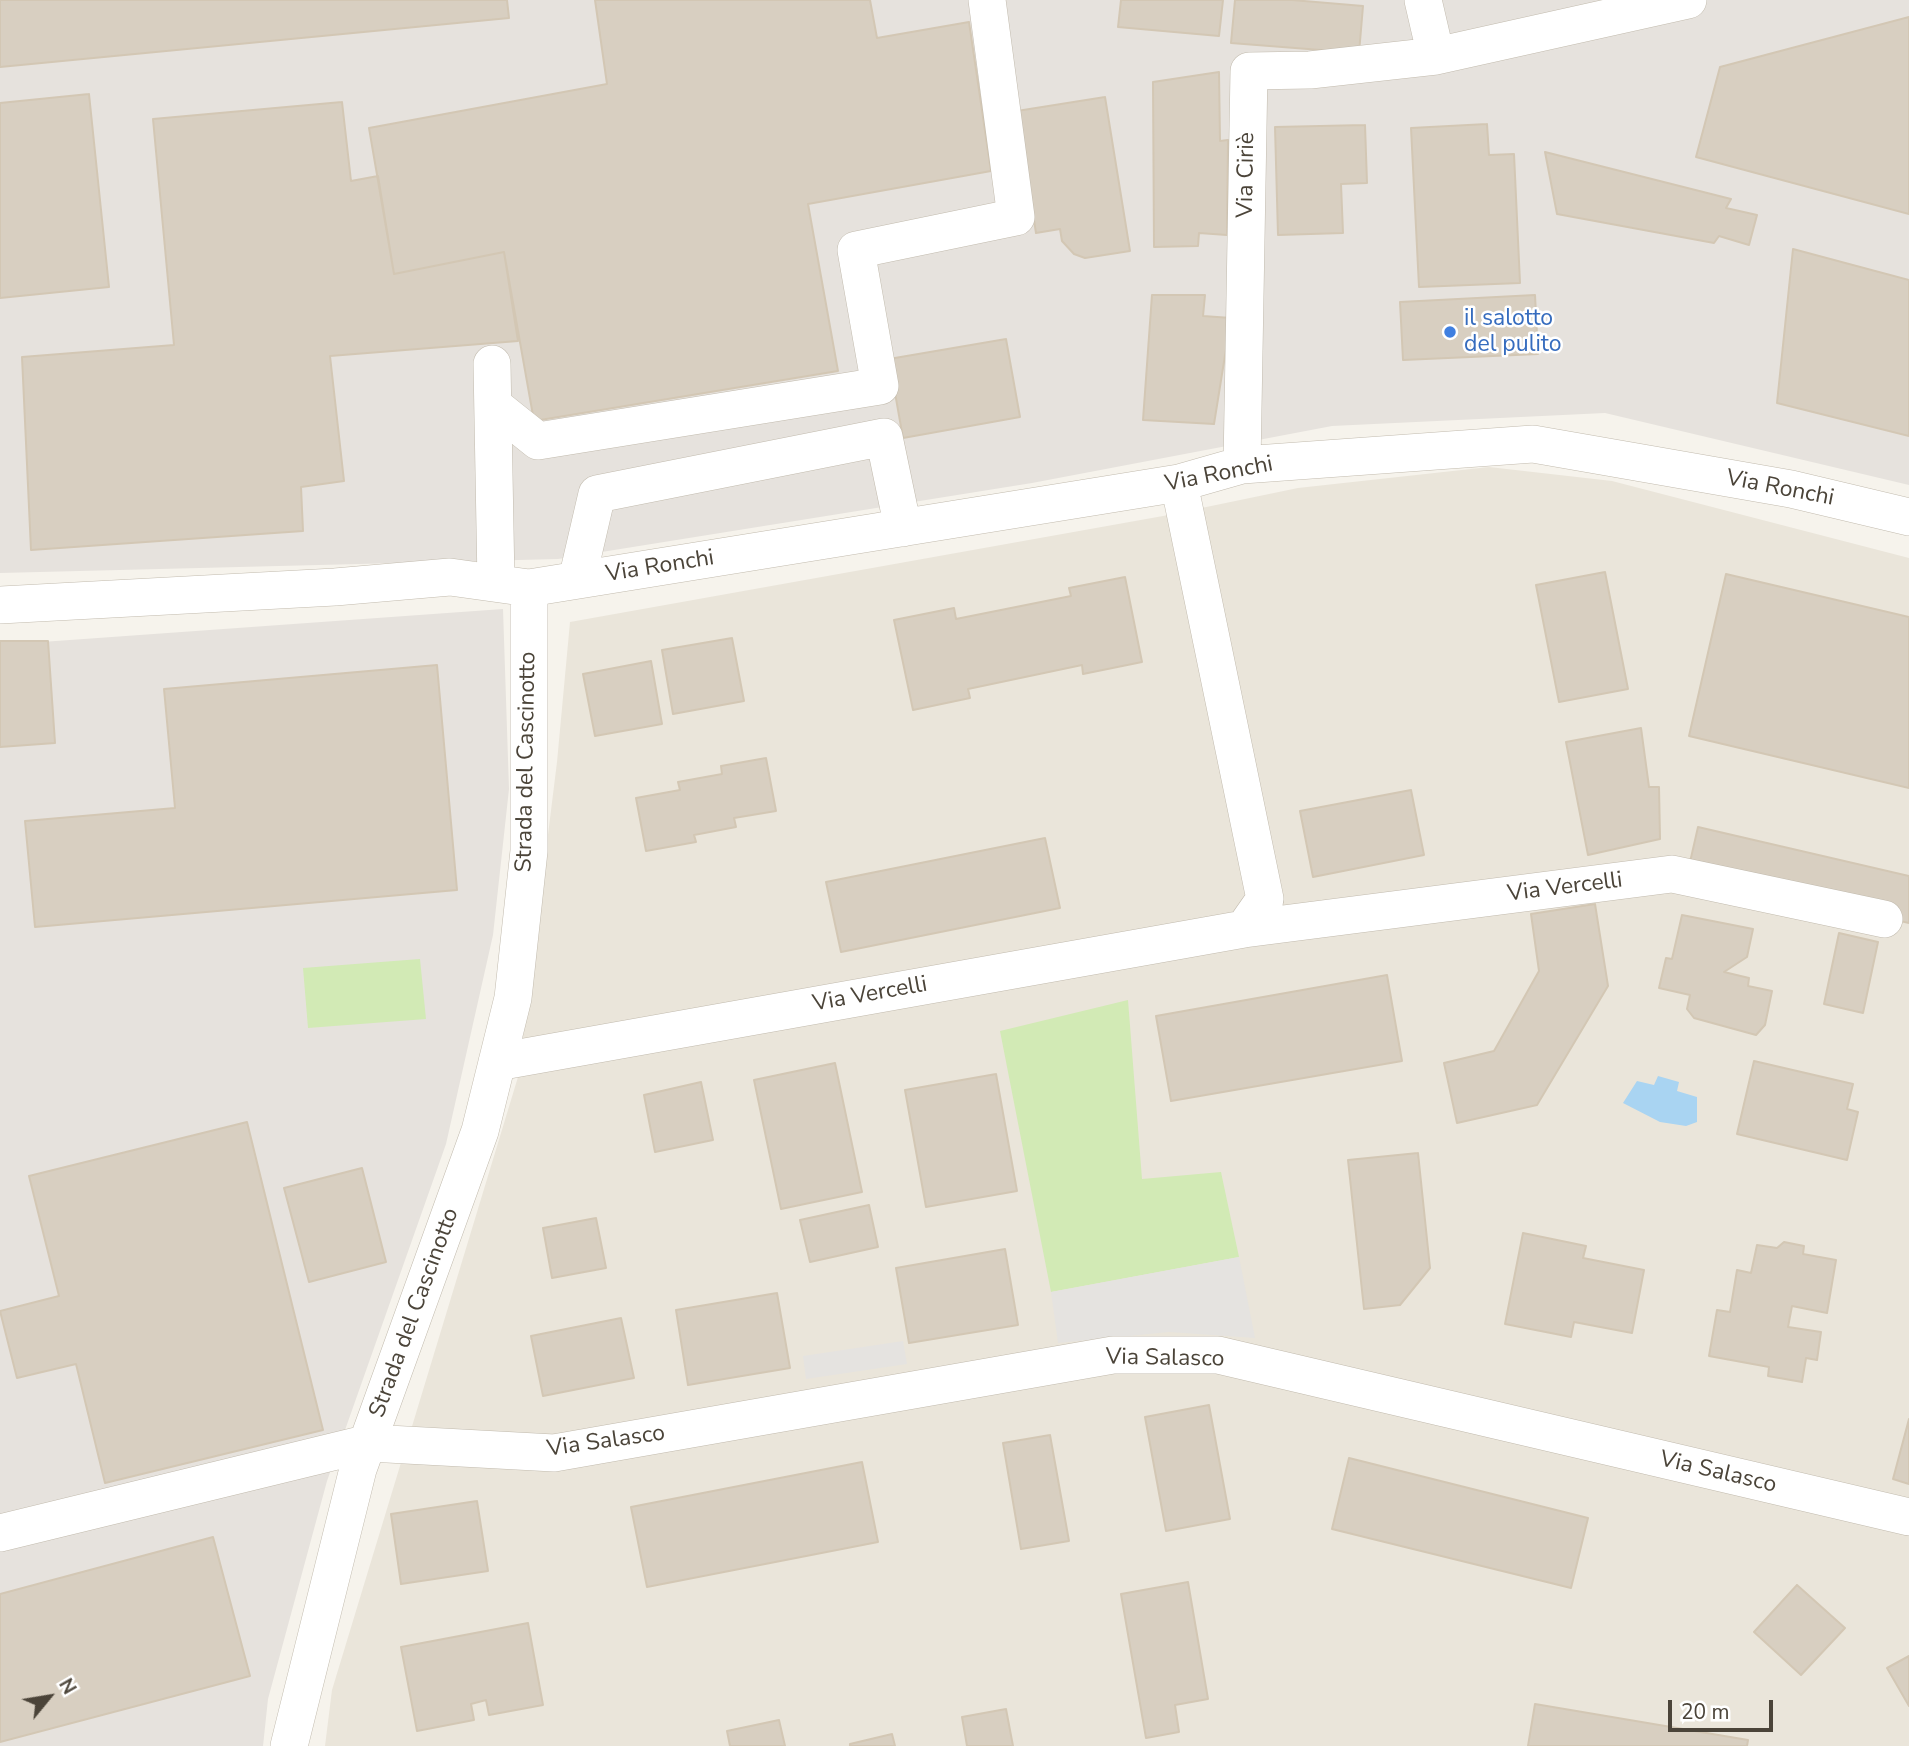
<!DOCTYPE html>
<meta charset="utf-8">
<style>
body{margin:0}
#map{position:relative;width:1909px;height:1746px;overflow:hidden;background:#f6f3ec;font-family:"Nunito Sans",sans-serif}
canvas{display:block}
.north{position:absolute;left:14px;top:1662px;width:70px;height:70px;-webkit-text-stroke:5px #fff;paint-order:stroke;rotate:60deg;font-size:19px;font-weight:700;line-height:28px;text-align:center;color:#4b4439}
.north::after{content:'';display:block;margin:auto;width:24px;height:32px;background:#4b4439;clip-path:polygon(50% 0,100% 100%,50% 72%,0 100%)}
.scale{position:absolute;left:1668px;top:1700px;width:105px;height:32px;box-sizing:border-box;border:4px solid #4b4439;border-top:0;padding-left:9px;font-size:21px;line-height:24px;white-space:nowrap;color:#4b4439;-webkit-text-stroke:5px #fff;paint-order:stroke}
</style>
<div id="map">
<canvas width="1909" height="1746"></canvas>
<div class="north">N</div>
<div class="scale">20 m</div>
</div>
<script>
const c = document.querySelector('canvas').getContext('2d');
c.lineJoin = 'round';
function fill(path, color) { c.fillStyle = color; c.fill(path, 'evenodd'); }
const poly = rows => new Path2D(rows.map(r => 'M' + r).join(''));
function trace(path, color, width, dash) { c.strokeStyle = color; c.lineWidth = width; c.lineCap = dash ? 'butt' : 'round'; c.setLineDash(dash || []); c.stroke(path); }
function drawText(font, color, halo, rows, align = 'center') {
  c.font = font + ' "Nunito Sans",sans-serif'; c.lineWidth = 5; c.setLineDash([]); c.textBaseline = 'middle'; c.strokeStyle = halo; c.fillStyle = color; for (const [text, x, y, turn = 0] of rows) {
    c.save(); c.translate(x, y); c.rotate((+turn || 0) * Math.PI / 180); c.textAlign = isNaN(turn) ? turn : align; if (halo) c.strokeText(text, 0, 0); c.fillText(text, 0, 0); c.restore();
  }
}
const residential = poly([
 [1489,467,1612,481,1909,558,1909,1746,325,1746,332,1690,518,1077,557,762,570,622,1163,516,1298,488]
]);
const industrial = poly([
 [0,0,1909,0,1909,485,1605,413,1332,426,1032,483,558,559,0,573],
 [503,609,509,789,493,935,446,1144,327,1481,268,1699,263,1746,0,1746,0,645]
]);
const green = poly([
 [420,959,426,1019,308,1028,303,968],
 [1128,1000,1142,1179,1221,1172,1239,1257,1051,1292,1000,1031]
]);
const parking = poly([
 [1239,1257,1255,1338,1169,1332,1058,1343,1051,1292],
 [903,1341,907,1364,806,1379,803,1356]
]);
const water = poly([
 [1658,1076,1679,1082,1677,1091,1697,1097,1697,1122,1686,1126,1660,1122,1623,1103,1637,1081,1654,1085]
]);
const building = poly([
 [0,0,507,0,509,18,0,67,0,0],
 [595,0,870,0,877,38,969,22,991,171,808,204,838,371,534,421,504,252,394,274,369,128,607,84,595,0],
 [1121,0,1223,0,1219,36,1118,27,1121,0],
 [1235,0,1292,0,1363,6,1359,53,1231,43,1235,0],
 [1909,17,1909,214,1696,157,1720,67,1909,17],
 [1219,72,1220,141,1228,140,1227,235,1199,233,1198,246,1154,247,1153,82,1219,72],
 [89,94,109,287,0,298,0,103,89,94],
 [1105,97,1130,251,1085,258,1074,254,1062,241,1060,229,1036,233,1017,111,1105,97],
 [342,102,351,181,378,176,394,274,504,252,518,341,330,356,344,481,301,487,303,531,31,550,22,357,174,345,153,119,342,102],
 [1487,124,1489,155,1514,154,1520,283,1419,287,1411,128,1487,124],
 [1365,125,1367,183,1341,184,1343,233,1278,235,1275,127,1365,125],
 [1545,152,1731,199,1726,208,1757,215,1749,245,1719,236,1714,243,1557,214,1545,152],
 [1793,249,1909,280,1909,436,1777,403,1793,249],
 [1152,295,1205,295,1203,316,1231,318,1214,424,1143,420,1152,295],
 [1535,295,1538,354,1403,360,1400,302,1535,295],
 [1006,339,1020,417,903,438,889,359,1006,339],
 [1605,572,1628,689,1559,702,1536,585,1605,572],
 [1726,574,1909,617,1909,788,1689,736,1726,574],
 [1125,577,1142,662,1083,674,1082,665,968,689,970,698,913,710,894,620,954,608,956,619,1071,596,1069,588,1125,577],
 [732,638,744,701,673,714,662,650,732,638],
 [0,641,48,641,55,743,0,747,0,641],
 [651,661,662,724,595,736,583,674,651,661],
 [437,665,457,890,35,927,25,821,175,808,164,689,437,665],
 [1641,728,1649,787,1659,787,1660,839,1588,855,1566,742,1641,728],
 [766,758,776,811,734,818,736,827,694,835,696,842,646,851,636,798,680,790,678,782,722,774,721,766,766,758],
 [1411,790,1424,855,1313,877,1300,811,1411,790],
 [1698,827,1909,876,1909,923,1688,871,1698,827],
 [1045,838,1060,908,841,952,826,882,1045,838],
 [1595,904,1608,986,1537,1105,1457,1123,1444,1063,1494,1051,1539,971,1531,914,1595,904],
 [1682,915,1753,929,1747,957,1724,972,1749,978,1748,986,1772,991,1765,1025,1756,1035,1694,1018,1687,1009,1690,995,1659,988,1666,958,1672,959,1682,915],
 [1839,933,1878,942,1863,1013,1824,1004,1839,933],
 [1387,975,1402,1061,1171,1101,1156,1016,1387,975],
 [1754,1061,1853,1084,1847,1109,1858,1112,1847,1160,1737,1134,1754,1061],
 [835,1063,862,1192,781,1209,754,1080,835,1063],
 [996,1074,1017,1191,926,1207,905,1090,996,1074],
 [701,1082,713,1140,655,1152,644,1095,701,1082],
 [247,1122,323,1430,105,1483,76,1364,17,1378,0,1311,59,1296,29,1176,247,1122],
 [1418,1153,1430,1268,1400,1305,1364,1309,1348,1160,1418,1153],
 [362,1168,386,1262,309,1282,284,1188,362,1168],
 [869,1205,878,1247,810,1262,800,1220,869,1205],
 [596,1218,606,1268,552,1278,543,1228,596,1218],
 [1523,1233,1586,1246,1583,1258,1644,1270,1632,1333,1574,1322,1571,1337,1505,1324,1523,1233],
 [1784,1242,1804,1246,1803,1254,1836,1260,1827,1313,1792,1306,1788,1327,1821,1332,1817,1360,1806,1358,1802,1382,1768,1376,1769,1367,1709,1356,1717,1310,1730,1312,1737,1270,1751,1273,1757,1245,1777,1248,1784,1242],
 [1005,1249,1018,1325,909,1343,896,1268,1005,1249],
 [777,1293,790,1368,688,1385,676,1310,777,1293],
 [621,1318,634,1378,543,1396,531,1336,621,1318],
 [1209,1405,1230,1519,1166,1531,1145,1417,1209,1405],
 [1909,1419,1909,1484,1893,1479,1909,1419],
 [1050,1435,1069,1541,1021,1549,1003,1443,1050,1435],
 [1349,1458,1588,1518,1571,1588,1332,1529,1349,1458],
 [862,1462,878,1542,647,1587,631,1507,862,1462],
 [477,1501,488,1571,401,1584,391,1514,477,1501],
 [213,1537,250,1676,0,1742,0,1594,213,1537],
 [1188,1582,1208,1699,1175,1705,1179,1732,1146,1738,1121,1594,1188,1582],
 [1797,1585,1845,1628,1801,1675,1754,1632,1797,1585],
 [528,1623,543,1705,489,1715,486,1700,471,1704,474,1720,417,1731,401,1647,528,1623],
 [1909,1656,1909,1706,1887,1668,1909,1656],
 [1535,1704,1748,1740,1747,1746,1528,1746,1535,1704],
 [1006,1709,1013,1746,967,1746,962,1717,1006,1709],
 [779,1720,785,1746,730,1746,727,1731,779,1720],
 [892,1734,895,1746,850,1746,850,1744,892,1734]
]);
const minor = poly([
 [1423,0,1436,56],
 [492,364,496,583],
 [493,405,538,441,880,386,856,250,1016,217,987,0],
 [1242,465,1249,71,1310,70,1436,56,1688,0],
 [577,580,597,494,884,437,903,528],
 [0,605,335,587,450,577,529,588,1179,483,1242,465,1533,444,1791,489,1909,517],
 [1244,929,1672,874,1884,919],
 [497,1062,1244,929,1265,899,1179,483],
 [0,1533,369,1443,554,1453,1113,1355,1218,1355,1909,1517],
 [289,1746,358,1469,480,1131,513,998,529,851,529,588]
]);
const markers = [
 [1450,332,7,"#3f7fe0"]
];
const streetNames = [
 ["Via Ciriè",1247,175,-89],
 ["Via Ronchi",1219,475,-11],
 ["Via Ronchi",1780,489,11],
 ["Via Ronchi",660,567,-9],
 ["Strada del Cascinotto",527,762,-89],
 ["Via Vercelli",1565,888,-7],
 ["Via Vercelli",870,995,-10],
 ["Strada del Cascinotto",415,1313,-70],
 ["Via Salasco",1165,1359,1],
 ["Via Salasco",606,1442,-8],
 ["Via Salasco",1718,1473,13]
];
const shopNames = [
 ["il salotto",1464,319],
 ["del pulito",1464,345]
];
fill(residential, '#eae5da');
fill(industrial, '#e6e2dd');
fill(green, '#d2eab5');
fill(parking, '#e5e3e0');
fill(water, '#a9d4f2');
fill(building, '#d8cfc1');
trace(building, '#d3c7b4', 2);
trace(minor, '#c2bbae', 38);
trace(minor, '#fff', 37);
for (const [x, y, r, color] of markers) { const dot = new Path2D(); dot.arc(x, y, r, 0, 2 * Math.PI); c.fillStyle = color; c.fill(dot); trace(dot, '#fff', 2.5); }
drawText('23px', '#4b4439', '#fff', streetNames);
drawText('23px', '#366cbe', '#fff', shopNames, 'left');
</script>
